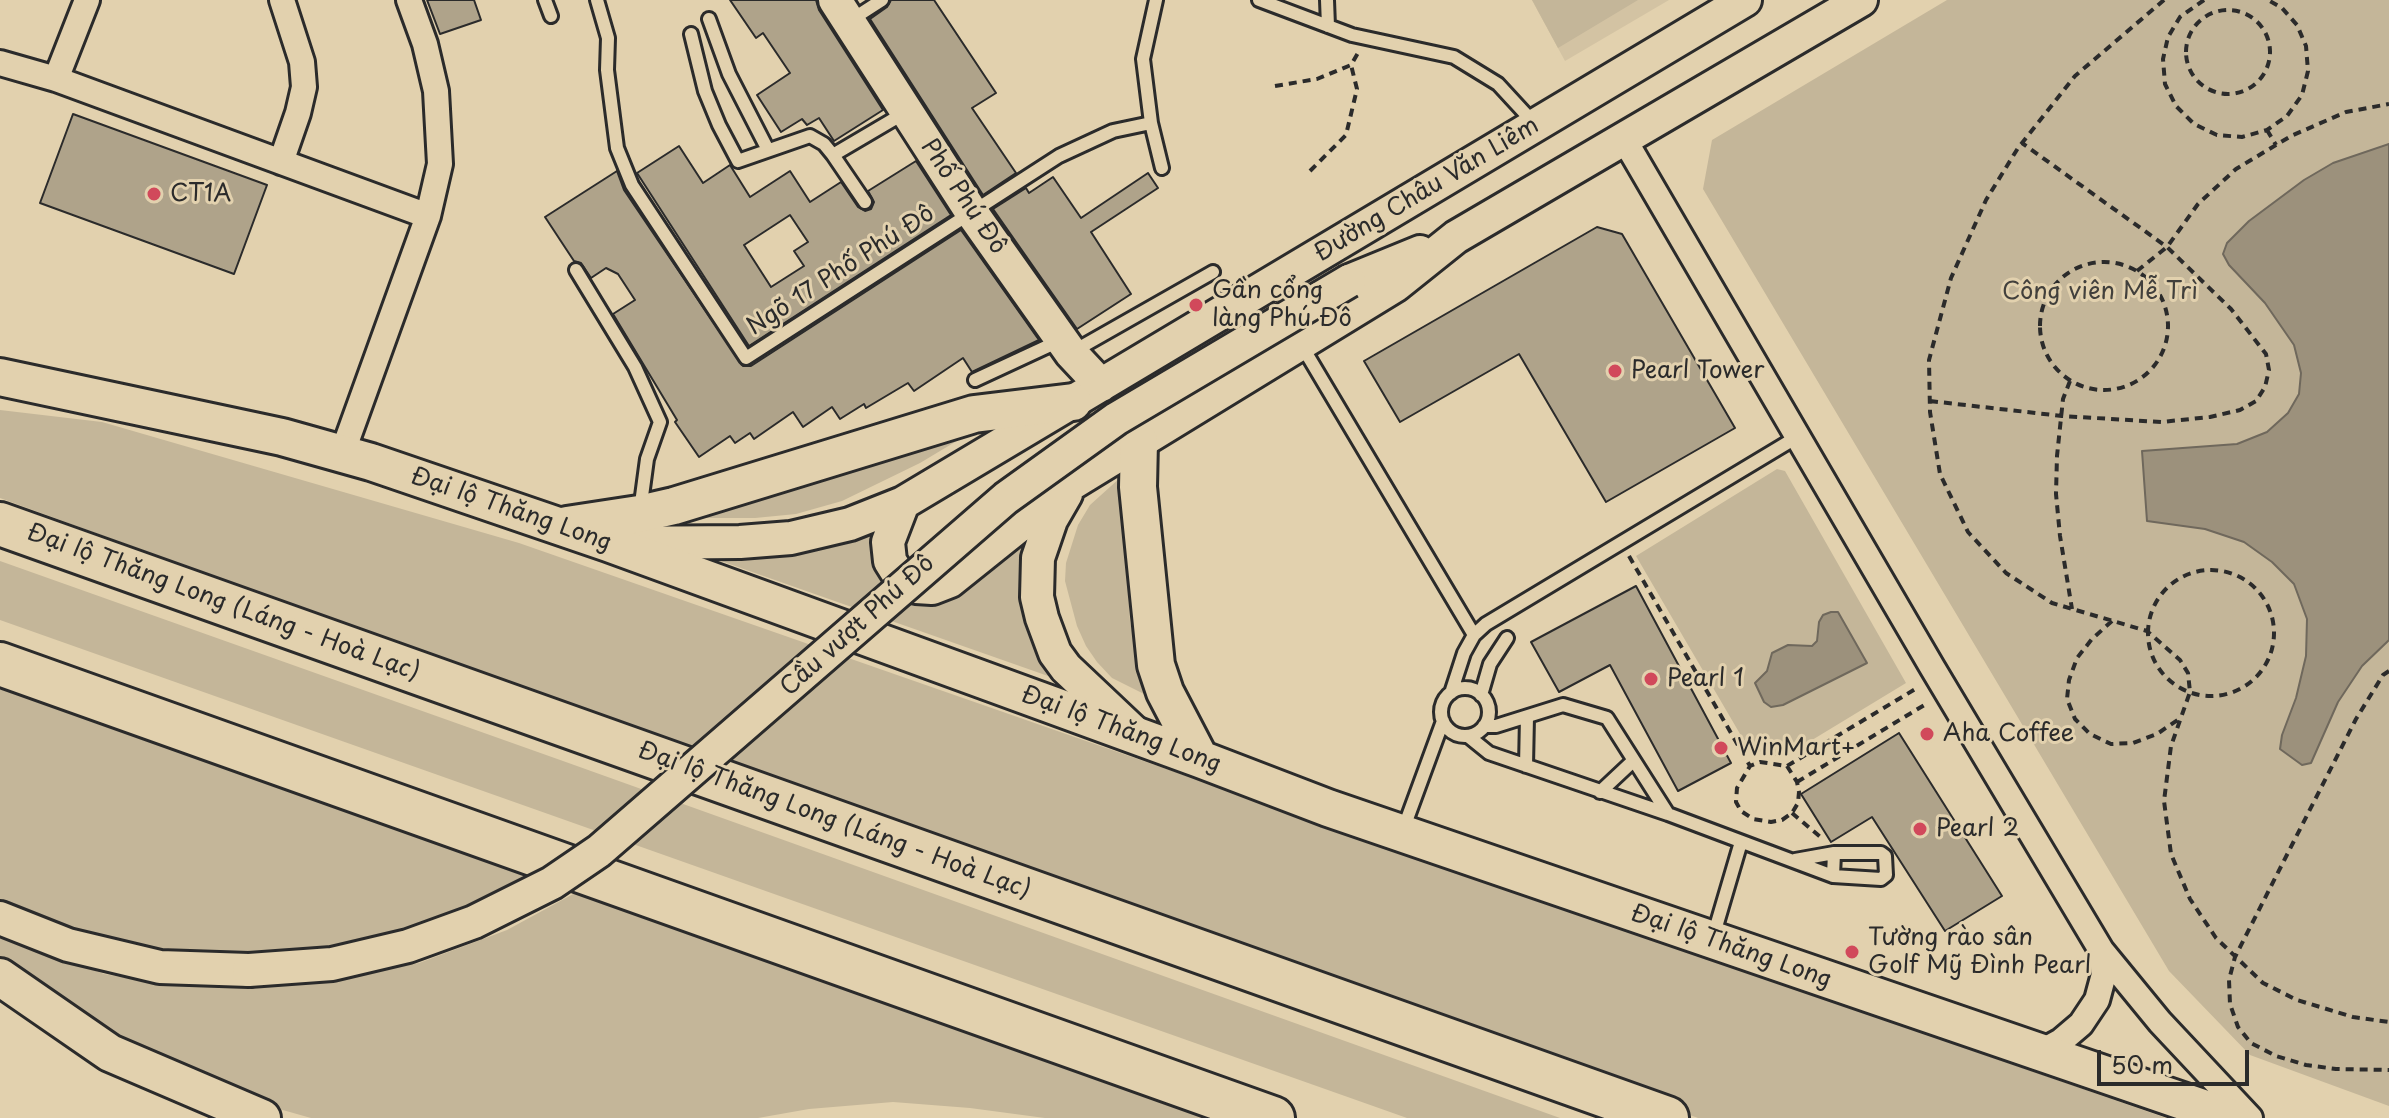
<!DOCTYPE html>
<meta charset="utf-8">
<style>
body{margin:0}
#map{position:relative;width:2389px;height:1118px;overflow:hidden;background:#e2d1ae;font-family:"Playpen Sans",sans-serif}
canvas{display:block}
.scale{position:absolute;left:2097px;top:1050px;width:152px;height:36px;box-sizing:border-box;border:4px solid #2b2b2b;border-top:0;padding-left:10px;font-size:24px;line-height:28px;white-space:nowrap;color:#2b2b2b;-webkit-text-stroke:6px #e2d1ae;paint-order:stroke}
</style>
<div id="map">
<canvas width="2389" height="1118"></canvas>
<div class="scale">50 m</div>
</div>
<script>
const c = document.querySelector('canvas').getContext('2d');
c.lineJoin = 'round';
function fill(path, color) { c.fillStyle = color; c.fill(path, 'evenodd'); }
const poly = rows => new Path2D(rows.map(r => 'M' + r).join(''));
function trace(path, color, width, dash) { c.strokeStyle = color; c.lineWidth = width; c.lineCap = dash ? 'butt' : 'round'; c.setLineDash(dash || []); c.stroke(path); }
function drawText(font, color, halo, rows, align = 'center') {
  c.font = font + ' "Playpen Sans",sans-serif'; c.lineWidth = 6; c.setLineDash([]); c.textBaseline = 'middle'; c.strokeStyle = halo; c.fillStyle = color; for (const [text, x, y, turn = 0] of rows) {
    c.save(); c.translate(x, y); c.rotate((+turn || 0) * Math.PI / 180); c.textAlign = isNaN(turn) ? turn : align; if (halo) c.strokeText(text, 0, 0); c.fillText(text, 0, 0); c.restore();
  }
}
const built = poly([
 [1532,0,1669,0,1565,61]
]);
const green = poly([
 [1532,0,1638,0,1558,48],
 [1947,0,2389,0,2389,1106,2250,1055,2169,971,1703,189,1712,140],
 [0,410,102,422,519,543,2166,1118,1698,1118,0,498],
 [975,430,920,463,842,501,796,514,755,518,687,518],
 [1777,469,1785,471,1906,683,1789,754,1774,756,1756,750,1743,739,1636,556],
 [1121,477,1130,622,1148,696,1112,678,1097,662,1086,646,1077,626,1065,581,1066,563,1078,525,1090,505],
 [881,524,877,563,879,579,886,591,1028,534,1021,561,1019,592,1025,625,1037,656,1051,677,718,560,718,557,771,556,808,548],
 [0,561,563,761,1560,1118,1407,1118,0,620],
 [0,689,60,709,543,869,489,898,396,932,329,947,237,953,144,947,101,938,0,899],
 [588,882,1237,1118,1045,1118,970,1108,893,1102,809,1109,758,1118,311,1118,258,1103,144,1054,0,966,0,934,104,974,166,985,251,988,349,976,419,963,507,930,575,893]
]);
const water = poly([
 [2389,144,2389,640,2362,666,2338,702,2311,763,2302,765,2280,749,2282,735,2296,698,2306,656,2307,619,2294,584,2272,562,2244,542,2205,529,2147,521,2142,451,2237,444,2267,432,2288,413,2299,394,2301,373,2294,345,2265,303,2229,265,2223,254,2227,243,2249,221,2304,180,2333,163,2389,144],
 [1831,612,1838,612,1867,663,1783,705,1771,707,1764,702,1755,683,1767,671,1772,653,1788,645,1812,646,1817,641,1819,622,1823,615,1831,612]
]);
const building = poly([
 [427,0,474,0,481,20,440,34,427,0],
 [730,0,816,0,819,10,883,110,834,141,819,118,807,125,802,119,781,132,757,95,790,73,763,33,756,38,730,0],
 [891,0,934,0,996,93,972,108,1016,173,983,195,870,19,887,7,891,0],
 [73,114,267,185,234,274,40,203,73,114],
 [679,146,703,183,730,165,750,197,790,171,810,202,841,182,858,207,865,211,871,209,874,202,868,191,916,161,951,215,749,346,637,173,679,146],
 [790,215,808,242,794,251,804,266,771,287,744,245,790,215],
 [617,171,624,190,743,366,751,366,961,230,1039,340,972,372,963,358,914,391,908,383,866,408,864,404,840,419,832,407,803,427,793,412,754,439,750,433,735,443,730,436,699,457,675,422,677,420,613,314,635,300,618,274,606,268,591,278,581,263,574,261,545,217,617,171],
 [1148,173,1158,188,1091,232,1131,294,1077,329,993,209,1026,188,1029,193,1053,177,1081,218,1148,173],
 [1597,227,1622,234,1735,428,1606,502,1519,354,1400,422,1364,361,1597,227],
 [1636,586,1731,763,1678,791,1610,665,1559,692,1531,642,1636,586],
 [1899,733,2002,896,1945,931,1872,817,1831,842,1801,794,1899,733]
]);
const path = poly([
 [2164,0,2075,76,2018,148,1986,200,1951,278,1929,360,1930,412,1940,474,1968,532,2006,573,2052,603,2147,631,2180,660,2188,673,2190,692,2171,746,2164,801,2171,854,2190,899,2216,938,2263,983,2297,1000,2353,1017,2389,1022],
 [2204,0,2180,17,2168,37,2163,59,2165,84,2176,106,2194,124,2217,135,2242,137,2267,130,2287,116,2302,95,2308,71,2306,46,2297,25,2282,8,2268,0],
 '2186 52a42 42 0 1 1 84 0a42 42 0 1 1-84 0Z',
 [1275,86,1317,79,1351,65,1358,53],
 [2267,130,2276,145],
 [1310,171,1346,135,1357,89,1351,65],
 '2040 326a64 64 0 1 1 128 0a64 64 0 1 1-128 0Z',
 [2137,271,2167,247,2198,204,2236,169,2291,136,2346,112,2389,104],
 [2070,381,2063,399,2057,456,2056,494,2060,536,2072,609],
 [1930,401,2062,416,2161,422,2210,417,2240,410,2256,401,2265,387,2269,370,2266,354,2231,309,2167,247,2022,143],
 [1629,556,1750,766],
 '2148 633a63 63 0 1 1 126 0a63 63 0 1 1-126 0Z',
 [2112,621,2092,639,2077,658,2069,680,2067,699,2075,719,2090,734,2111,744,2133,743,2157,734,2179,719],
 [2389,671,2383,675,2356,719,2235,957,2229,980,2230,1004,2238,1027,2251,1043,2276,1056,2306,1065,2336,1069,2389,1070],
 [1787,766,1797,782,1799,792,1798,803,1792,813,1782,820,1771,822,1753,819,1741,811,1736,802,1737,788,1750,766,1760,762,1787,766,1917,688],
 [1797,782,1926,704],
 [1792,813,1824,840]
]);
const lane = poly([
 [545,0,551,16],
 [597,0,608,38,607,70,617,148,632,185,746,358,1059,156,1113,131,1151,123],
 [1156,0,1143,59,1151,123,1162,168],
 [1259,0,1352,35,1454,57,1498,84,1533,122],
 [1327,0,1328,26],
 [709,19,729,74,768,150],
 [851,20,882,0],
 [691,34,705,91,719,125,738,161,810,136,824,144,833,155,906,112],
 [833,155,865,202],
 [576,270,635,367,660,422,647,459,640,511],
 [1302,346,1474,635],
 [1074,351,1213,272],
 [975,380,1059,341],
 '1441 712a24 24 0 1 1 48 0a24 24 0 1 1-48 0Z',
 [1451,693,1464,653,1474,635,1486,624,1797,437],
 [1481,695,1490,664,1507,638],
 [1484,726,1496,726,1563,705,1607,718,1668,814],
 [1468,736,1489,753,1668,814,1833,876],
 [1526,766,1527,717],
 [1600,792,1632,762],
 [1403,830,1443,721],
 [1834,853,1881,853,1885,856,1886,875,1881,879,1833,876,1834,853],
 [1795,860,1834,853],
 [1713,937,1741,842]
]);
const street = poly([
 [0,63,56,79,428,216],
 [56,79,87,0],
 [1624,139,1932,667,2101,950,2160,1022,2250,1118],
 [281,162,298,113,304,87,302,62,282,0],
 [342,454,428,216,440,164,436,91,425,44,409,0],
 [2041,1052,2061,1041,2081,1024,2097,1000,2104,974,2101,950]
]);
const secondary = poly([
 [835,0,972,213,1071,353,1101,385],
 [1349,281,1420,252],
 [1066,494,1051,520,1038,558,1037,597,1042,618,1055,653,1066,668,1138,736],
 [903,503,888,542,890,561,900,577,916,587,932,588,950,581,1071,484,1396,285,1456,237,1861,0],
 [615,543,740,542,791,538,850,524,903,503,1745,0],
 [0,918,68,945,160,967,249,970]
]);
const primary = poly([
 [0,377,282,437,371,462,608,543,1200,759,1328,808,2232,1118],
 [1139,441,1138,487,1156,665,1165,692,1200,759],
 [567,525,639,514,674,506,974,414,1073,402],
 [0,977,110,1053,262,1118]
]);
const highway = poly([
 [0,524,1667,1118],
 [0,664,1273,1118]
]);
const secondaryBridge = poly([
 [249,970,332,964,408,946,474,922,552,883,599,851,1006,498,1116,419,1349,281]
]);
const markers = [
 [154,194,8,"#d1495b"],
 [1196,305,8,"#d1495b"],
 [1615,371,8,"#d1495b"],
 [1651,679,8,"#d1495b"],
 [1927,734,8,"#d1495b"],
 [1721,748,8,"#d1495b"],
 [1920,829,8,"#d1495b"],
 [1852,952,8,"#d1495b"]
];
const streetNames = [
 ["Đường Châu Văn Liêm",1427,190,-31],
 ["Phố Phú Đô",963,197,56],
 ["Ngõ 17 Phố Phú Đô",841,271,-33],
 ["Đại lộ Thăng Long",511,510,19],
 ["Đại lộ Thăng Long (Láng - Hoà Lạc)",223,603,20],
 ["Cầu vượt Phú Đô",858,626,-42],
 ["Đại lộ Thăng Long",1121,730,20],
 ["Đại lộ Thăng Long (Láng - Hoà Lạc)",834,821,20],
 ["Đại lộ Thăng Long",1731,947,19]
];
const poiNames = [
 ["CT1A",170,194],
 ["Gần cổng",1212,291],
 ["làng Phú Đô",1212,319],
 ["Pearl Tower",1631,371],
 ["Pearl 1",1667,679],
 ["Aha Coffee",1943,734],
 ["WinMart+",1737,748],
 ["Pearl 2",1936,829],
 ["Tường rào sân",1868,938],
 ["Golf Mỹ Đình Pearl",1868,966]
];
const parkNames = [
 ["Công viên Mễ Trì",2100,292]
];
fill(built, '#d3c3a3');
fill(green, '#c4b699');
fill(water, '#9c917c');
trace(water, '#6f685c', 2);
fill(building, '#afa38a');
trace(building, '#2b2b2b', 2);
trace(lane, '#2b2b2b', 18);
trace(street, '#2b2b2b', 30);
trace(secondary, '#2b2b2b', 38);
trace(primary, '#2b2b2b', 42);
trace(highway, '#2b2b2b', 48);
trace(path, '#2b2b2b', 4, [8, 6]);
trace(lane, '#e2d1ae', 12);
trace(street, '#e2d1ae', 24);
trace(secondary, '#e2d1ae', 32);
trace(primary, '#e2d1ae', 36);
trace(highway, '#e2d1ae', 42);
trace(secondaryBridge, '#2b2b2b', 38, []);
trace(secondaryBridge, '#e2d1ae', 32);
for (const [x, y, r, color] of markers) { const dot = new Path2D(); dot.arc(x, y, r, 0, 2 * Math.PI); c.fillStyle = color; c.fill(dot); trace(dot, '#e2d1ae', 3); }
drawText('24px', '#2b2b2b', '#e2d1ae', streetNames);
drawText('24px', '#2b2b2b', '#e2d1ae', poiNames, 'left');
drawText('24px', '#42403c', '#e2d1ae', parkNames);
</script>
